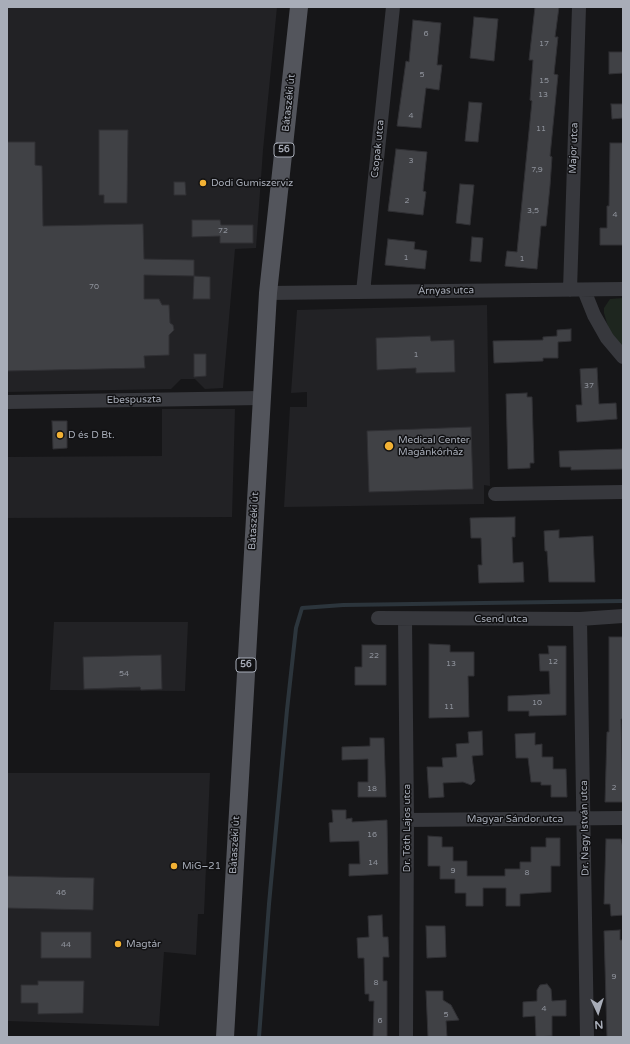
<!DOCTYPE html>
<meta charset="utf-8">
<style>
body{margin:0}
#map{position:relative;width:630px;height:1044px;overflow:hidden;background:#161618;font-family:"Varela Round",sans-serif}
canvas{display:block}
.frame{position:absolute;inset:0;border:8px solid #a8adb8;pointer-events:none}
.north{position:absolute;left:578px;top:992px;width:40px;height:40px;-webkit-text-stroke:3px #111113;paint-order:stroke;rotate:176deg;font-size:11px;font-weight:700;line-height:16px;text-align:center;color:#a8adb8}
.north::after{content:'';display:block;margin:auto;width:14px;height:18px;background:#a8adb8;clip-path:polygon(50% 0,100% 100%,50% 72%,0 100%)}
</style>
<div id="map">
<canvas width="630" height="1044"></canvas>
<div class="frame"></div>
<div class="north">N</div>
</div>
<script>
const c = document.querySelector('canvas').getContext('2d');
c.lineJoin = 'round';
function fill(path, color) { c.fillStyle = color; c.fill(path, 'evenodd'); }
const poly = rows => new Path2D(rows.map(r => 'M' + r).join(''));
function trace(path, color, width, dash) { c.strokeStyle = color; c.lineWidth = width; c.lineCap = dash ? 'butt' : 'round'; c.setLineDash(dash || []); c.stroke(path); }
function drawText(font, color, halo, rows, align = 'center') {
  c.font = font + ' "Varela Round",sans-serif'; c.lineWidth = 3; c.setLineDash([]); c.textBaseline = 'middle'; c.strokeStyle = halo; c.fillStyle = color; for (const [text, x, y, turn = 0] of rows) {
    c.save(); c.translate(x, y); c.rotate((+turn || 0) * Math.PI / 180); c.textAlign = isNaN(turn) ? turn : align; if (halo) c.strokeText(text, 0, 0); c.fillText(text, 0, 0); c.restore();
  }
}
const built = poly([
 [7,7,277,7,263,150,256,248,235,249,223,388,205,389,195,379,181,379,171,389,7,392],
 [487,305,490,486,484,485,484,504,284,507,290,407,307,407,307,392,291,393,297,310],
 [162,409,235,409,232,517,7,518,7,457,162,456],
 [54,622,188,622,185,691,50,690],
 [7,773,210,773,204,914,198,914,196,955,164,952,159,1026,7,1021]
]);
const green = poly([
 [623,298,623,348,609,330,604,313,604,308,610,299]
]);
const stream = poly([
 [259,1037,269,904,287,710,296,628,302,608,343,605,623,601]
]);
const building = poly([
 [535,7,559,7,555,37,558,37,554,74,558,75,550,156,552,157,550,186,546,226,541,226,537,269,505,266,507,251,517,252,532,101,530,100,533,60,529,60,535,7],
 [474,17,498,19,494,61,470,58,474,17],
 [413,20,441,23,437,65,442,65,439,90,426,88,421,128,397,126,406,61,409,62,413,20],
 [609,52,623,52,623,73,609,74,609,52],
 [469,102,482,103,478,142,465,141,469,102],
 [611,104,623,104,623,118,612,119,611,104],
 [99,130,128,130,127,203,104,203,104,195,99,195,99,130],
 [7,142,35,142,35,165,42,166,43,226,143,224,144,259,194,260,194,276,144,275,144,299,159,299,162,305,169,305,170,323,173,325,174,330,169,335,169,355,144,356,145,368,7,371,7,142],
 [610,143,623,143,623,245,600,245,600,228,607,228,607,206,609,206,610,143],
 [396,149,427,152,423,191,426,192,423,215,388,211,396,149],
 [174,182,185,182,186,195,174,195,174,182],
 [460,184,474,185,470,225,456,223,460,184],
 [192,220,220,220,221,225,253,225,253,243,220,243,220,236,192,237,192,220],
 [472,237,483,238,481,262,470,261,472,237],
 [388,239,415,242,414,249,427,251,425,269,385,265,388,239],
 [194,276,210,277,210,299,193,299,194,276],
 [571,329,571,341,558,342,558,358,543,358,543,361,494,363,493,341,543,340,543,337,557,336,557,330,571,329],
 [430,336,431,341,454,340,455,372,416,373,416,368,377,370,376,338,430,336],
 [194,354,206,354,206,376,194,377,194,354],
 [597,368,599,404,616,403,617,419,577,422,576,405,582,405,580,369,597,368],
 [527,393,527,397,532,397,534,463,530,463,530,468,508,469,506,394,527,393],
 [52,421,67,421,67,448,53,449,52,421],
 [471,427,473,489,369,492,367,431,471,427],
 [623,449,623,469,571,470,571,467,560,467,559,451,623,449],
 [515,517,515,537,512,537,513,563,523,562,524,582,479,583,478,565,482,565,481,538,471,538,470,518,515,517],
 [559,530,559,538,593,536,595,582,549,582,547,551,545,551,544,531,559,530],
 [609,637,623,637,623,719,621,719,623,802,605,802,607,732,609,732,609,637],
 [429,644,450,645,450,652,474,652,474,676,468,676,469,717,429,718,429,644],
 [362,645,386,645,386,685,355,685,355,667,362,667,362,645],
 [548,646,566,646,566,715,529,716,529,711,508,711,508,696,550,694,549,671,540,671,539,654,549,654,548,646],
 [161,655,162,689,141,690,140,687,84,689,83,657,161,655],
 [482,731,483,755,472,756,475,781,471,785,463,782,443,783,444,797,429,798,427,767,443,767,442,758,457,757,456,744,469,743,468,732,482,731],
 [535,733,535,745,542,744,542,757,553,757,553,769,566,769,567,797,551,797,551,785,541,785,541,782,531,782,528,758,516,758,515,734,535,733],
 [370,738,384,738,386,797,358,797,358,782,368,782,368,759,342,760,342,747,370,746,370,738],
 [332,810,346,810,346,819,352,818,352,822,387,820,388,874,349,876,349,864,360,864,359,841,330,842,329,823,333,822,332,810],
 [428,836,442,837,442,847,453,847,453,861,467,861,467,876,505,876,505,869,520,869,520,862,531,862,531,847,546,847,546,838,560,838,560,866,551,866,551,892,520,894,520,906,506,906,506,888,483,888,483,906,466,906,466,893,455,893,455,879,440,879,440,866,428,866,428,836],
 [606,839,621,839,623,848,623,915,611,916,610,904,604,904,606,839],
 [7,876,94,878,93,910,7,908,7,876],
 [382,915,383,937,388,937,389,957,383,957,383,981,387,981,387,1037,373,1037,374,1001,369,1001,369,994,365,994,364,958,358,958,357,938,369,937,368,916,382,915],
 [426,926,445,926,446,957,427,958,426,926],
 [620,930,620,940,623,940,623,1037,607,1037,604,931,620,930],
 [41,932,91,932,91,958,41,958,41,932],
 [38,981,84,981,83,1013,38,1014,38,1003,21,1003,21,985,38,985,38,981],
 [547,984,551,989,552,1001,566,1000,566,1016,552,1016,552,1036,536,1037,535,1016,523,1017,523,1002,537,1001,537,990,540,985,547,984],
 [426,991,443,991,443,1000,451,1005,459,1020,446,1021,447,1037,428,1037,426,991]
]);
const minor = poly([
 [570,290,579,7],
 [584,290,594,315,607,338,623,357],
 [363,292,393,7],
 [268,293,623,289],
 [7,402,261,398],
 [495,494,623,492],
 [378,618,580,619,623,616],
 [405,619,407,820,406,1037],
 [580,619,587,1037],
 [407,820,623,818]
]);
const major = poly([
 [225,1037,268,293,299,7]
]);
const markers = [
 [203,183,4,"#f2b134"],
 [60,435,4,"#f2b134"],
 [389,446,5,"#f2b134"],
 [174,866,4,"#f2b134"],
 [118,944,4,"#f2b134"]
];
const numberNames = [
 ["6",426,34],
 ["17",544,44],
 ["5",422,75],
 ["15",544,81],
 ["13",543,95],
 ["4",411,116],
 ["11",541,129],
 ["3",411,161],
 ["7,9",537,170],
 ["2",407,201],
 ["3,5",533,211],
 ["4",615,215],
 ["72",223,231],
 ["1",406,258],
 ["1",522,259],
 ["70",94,287],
 ["1",416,355],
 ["37",589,386],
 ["22",374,656],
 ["12",553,662],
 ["13",451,664],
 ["54",124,674],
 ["10",537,703],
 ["11",449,707],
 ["2",614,788],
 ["18",372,789],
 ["16",372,835],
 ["14",373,863],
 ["9",453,871],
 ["8",527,873],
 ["46",61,893],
 ["44",66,945],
 ["9",614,977],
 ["8",376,983],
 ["4",544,1009],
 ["5",446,1015],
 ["6",380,1021]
];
const shields = [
 [284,150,20],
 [246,665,20]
];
const shieldNames = [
 ["56",284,150],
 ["56",246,665]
];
const streetNames = [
 ["Bátaszéki út",289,103,-84],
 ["Major utca",574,148,-88],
 ["Csopak utca",378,149,-84],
 ["Árnyas utca",446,291,-1],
 ["Ebespuszta",134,400,-1],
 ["Bátaszéki út",254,521,-87],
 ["Csend utca",501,619],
 ["Magyar Sándor utca",515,819],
 ["Dr. Tóth Lajos utca",407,828,-90],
 ["Dr. Nagy István utca",585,828,-91],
 ["Bátaszéki út",235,845,-87]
];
const poiNames = [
 ["Dodi Gumiszerviz",211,183],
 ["D és D Bt.",68,435],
 ["Medical Center",398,440],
 ["Magánkórház",398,452],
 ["MiG–21",182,866],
 ["Magtár",126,944]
];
fill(built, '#222225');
fill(green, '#1e261f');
trace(stream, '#2c353c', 4);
fill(building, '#404145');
trace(building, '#303034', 1);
trace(minor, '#37383d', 14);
trace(major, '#53555c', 18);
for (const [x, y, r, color] of markers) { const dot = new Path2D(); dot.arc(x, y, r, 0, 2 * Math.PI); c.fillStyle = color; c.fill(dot); trace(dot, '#111113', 1.5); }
drawText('8px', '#8e929b', null, numberNames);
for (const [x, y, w] of shields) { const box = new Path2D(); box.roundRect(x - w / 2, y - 7, w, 14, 3); c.fillStyle = '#111113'; c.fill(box); trace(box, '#a8adb8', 1); }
drawText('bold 9px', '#a8adb8', null, shieldNames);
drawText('10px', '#a8adb8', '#111113', streetNames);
drawText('10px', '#a8adb8', '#111113', poiNames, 'left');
</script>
